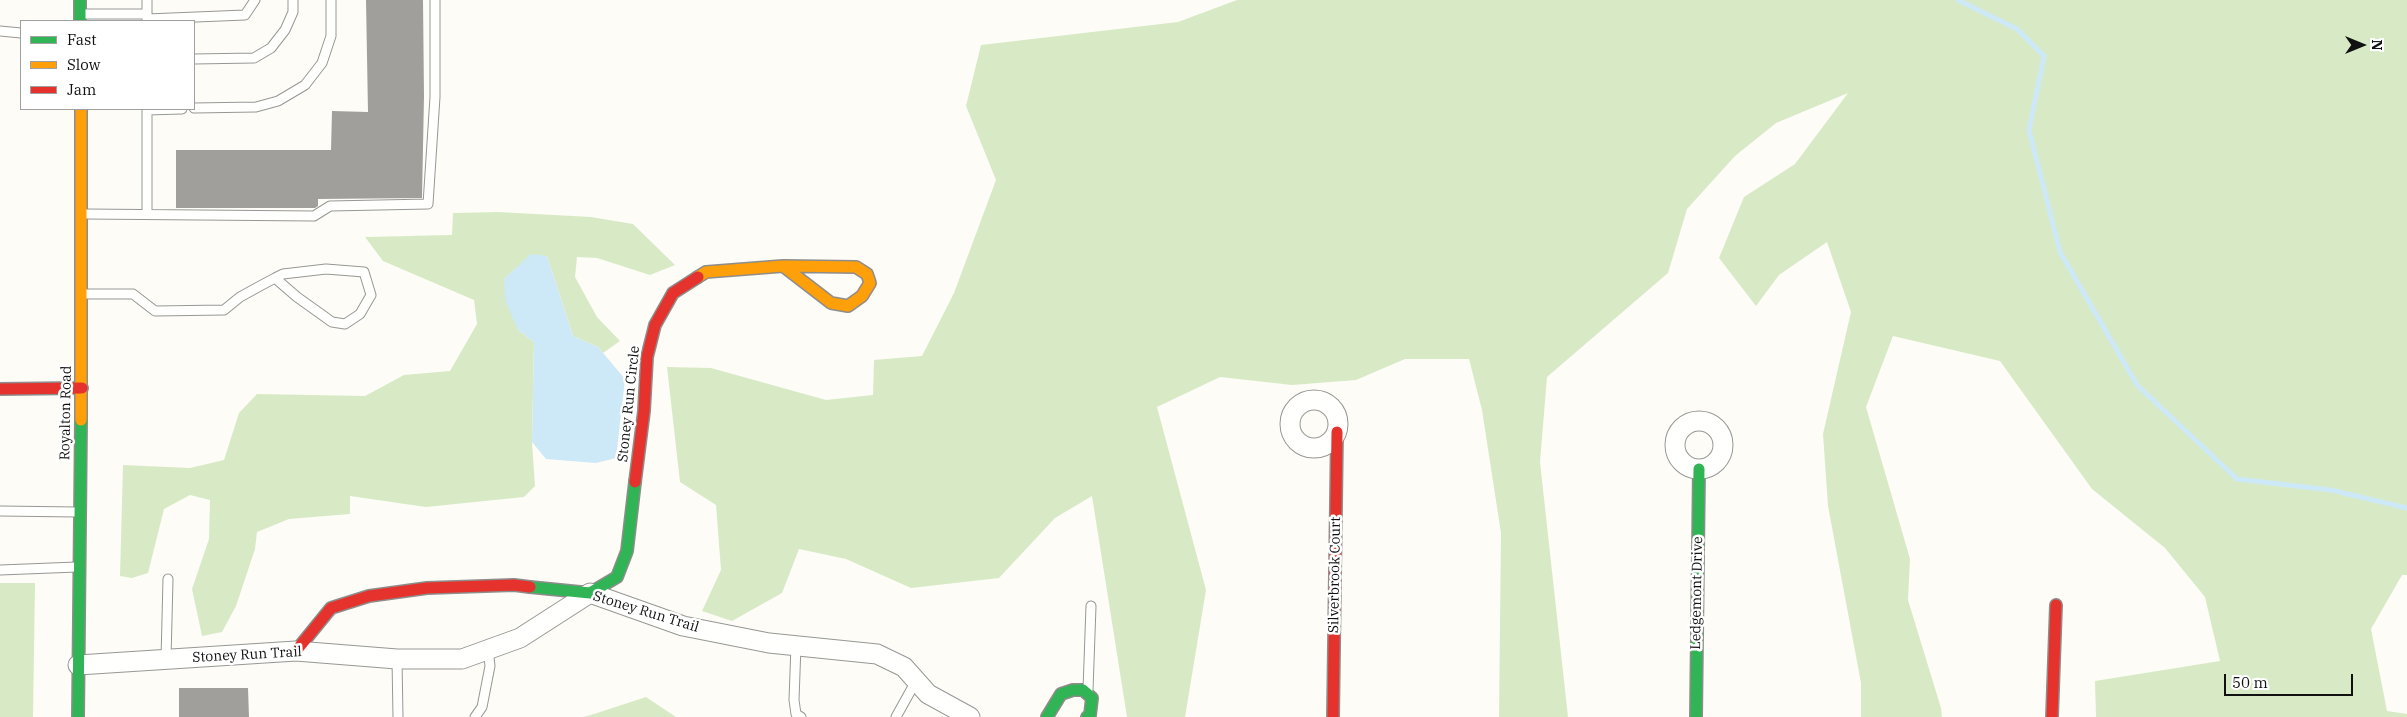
<!DOCTYPE html>
<style>
body{margin:0}
#map{position:relative;width:2407px;height:717px;overflow:hidden;background:#fdfcf7;font-family:"IBM Plex Serif",serif}
canvas{display:block}
.legend{position:absolute;left:20px;top:20px;width:175px;height:90px;box-sizing:border-box;background:#fff;border:1px solid #a0a0a0;margin:0;padding:6px 9px;list-style:none;font-size:15px;color:#111}
.legend li{display:flex;align-items:center;gap:10px;height:25px}
.legend b{width:25px;border:1px solid #a0a0a0}
.north{position:absolute;left:2337px;top:20px;width:50px;height:50px;-webkit-text-stroke:4px #fff;paint-order:stroke;rotate:90deg;font-size:14px;font-weight:700;line-height:20px;text-align:center;color:#111}
.north::after{content:'';display:block;margin:auto;width:18px;height:22px;background:#111;clip-path:polygon(50% 0,100% 100%,50% 72%,0 100%)}
.scale{position:absolute;left:2224px;top:674px;width:129px;height:22px;box-sizing:border-box;border:2px solid #111;border-top:0;padding-left:6px;font-size:15px;line-height:18px;white-space:nowrap;color:#111;-webkit-text-stroke:4px #fff;paint-order:stroke}
</style>
<div id="map">
<canvas width="2407" height="717"></canvas>
<ul class="legend">
<li><b style="height:6px;background:#30b455"></b>Fast</li>
<li><b style="height:6px;background:#ff9f0a"></b>Slow</li>
<li><b style="height:6px;background:#e5322d"></b>Jam</li>
</ul>
<div class="north">N</div>
<div class="scale">50 m</div>
</div>
<script>
const c = document.querySelector('canvas').getContext('2d');
c.lineJoin = 'round';
function fill(path, color) { c.fillStyle = color; c.fill(path, 'evenodd'); }
const poly = rows => new Path2D(rows.map(r => 'M' + r).join(''));
function trace(path, color, width, dash) { c.strokeStyle = color; c.lineWidth = width; c.lineCap = dash ? 'butt' : 'round'; c.setLineDash(dash || []); c.stroke(path); }
function drawText(font, color, halo, rows, align = 'center') {
  c.font = font + ' "IBM Plex Serif",serif'; c.lineWidth = 5; c.setLineDash([]); c.textBaseline = 'middle'; c.strokeStyle = halo; c.fillStyle = color; for (const [text, x, y, turn = 0] of rows) {
    c.save(); c.translate(x, y); c.rotate((+turn || 0) * Math.PI / 180); c.textAlign = isNaN(turn) ? turn : align; if (halo) c.strokeText(text, 0, 0); c.fillText(text, 0, 0); c.restore();
  }
}
const forest = poly([
 [1237,0,2407,0,2407,575,2402,575,2371,629,2387,711,2407,714,2407,717,2096,717,2095,681,2220,661,2205,597,2165,548,2092,489,2000,361,1893,336,1866,407,1910,559,1908,600,1941,708,1942,717,1861,717,1861,683,1828,506,1823,434,1851,312,1827,242,1779,275,1756,306,1719,258,1744,197,1795,164,1848,93,1776,123,1735,156,1687,209,1668,273,1547,377,1540,462,1568,717,1499,717,1501,533,1482,410,1469,359,1405,359,1356,380,1292,385,1220,377,1157,407,1206,590,1185,717,1127,717,1092,496,1055,518,999,578,911,588,846,559,799,549,782,593,732,621,702,611,721,570,716,505,680,482,667,367,711,368,826,400,873,395,874,360,922,356,954,293,996,180,966,106,981,45,1178,22],
 [498,212,591,217,633,224,675,265,650,275,597,258,577,257,575,277,597,317,620,341,603,353,598,347,573,336,547,256,515,269,504,279,518,330,534,342,532,442,535,486,524,497,426,507,350,496,350,514,289,519,257,532,255,549,236,606,222,632,202,636,192,589,209,539,210,500,190,495,164,509,148,573,132,578,120,576,123,465,190,468,224,460,239,413,257,394,365,396,404,375,450,371,477,324,474,300,383,261,365,237,452,235,453,213],
 [0,583,35,583,33,717,0,717],
 [646,697,676,717,583,717,591,715]
]);
const water = poly([
 [531,254,547,256,573,336,598,347,625,379,616,458,596,463,546,459,532,442,534,342,518,330,505,300,504,279]
]);
const stream = poly([
 [1958,0,2017,29,2044,56,2029,130,2060,252,2137,385,2237,479,2331,490,2407,508]
]);
const building = poly([
 [366,0,423,0,424,96,422,198,318,199,318,206,315,208,176,208,176,150,331,150,332,111,368,112],
 [179,688,248,688,249,717,179,717]
]);
const lane = poly([
 [147,0,147,19],
 [82,14,147,14],
 [147,19,245,15,255,0],
 [0,31,21,33],
 [194,59,254,58,271,48,285,30,293,12,293,0],
 [194,108,256,107,278,101,305,85,322,63,331,36,331,0],
 [147,110,182,109],
 [85,214,314,216,330,206,428,204,435,97,435,0],
 [147,214,147,109],
 [85,294,133,294,155,311,224,310,240,297,260,286,275,278,283,274,326,269,364,272,371,295,360,314,345,324,332,322,297,297,275,278],
 [0,511,77,512],
 [0,570,77,567],
 [796,645,794,700,796,714,801,717],
 [166,659,168,579],
 [397,659,398,717],
 [1088,690,1091,606],
 [475,717,482,707,490,666,488,649],
 [896,717,916,681]
]);
const street = poly([
 '1290 424a24 24 0 1 1 48 0a24 24 0 1 1-48 0Z',
 '1675 445a24 24 0 1 1 48 0a24 24 0 1 1-48 0Z',
 [78,665,296,651,397,659,462,659,520,638,590,593,683,626,769,643,877,654,904,667,928,694,970,717]
]);
const fast = poly([
 [80,0,80,21],
 [530,587,590,593,617,577,627,551,635,482],
 [78,717,81,420],
 [1047,717,1061,694,1073,690,1083,690,1092,698,1090,715,1087,717],
 [1696,717,1699,469]
]);
const slow = poly([
 [698,277,706,272,783,266,831,303,848,306,862,296,870,283,867,274,856,267,783,266],
 [81,420,81,109]
]);
const jam = poly([
 [0,389,82,388],
 [635,482,644,411,647,357,655,325,673,293,698,277],
 [296,651,331,608,369,596,427,588,514,585,530,587],
 [1333,717,1337,432],
 [2052,717,2056,605]
]);
const streetNames = [
 ["Stoney Run Circle",629,404,-84],
 ["Royalton Road",66,413,-89],
 ["Silverbrook Court",1335,575,-89],
 ["Ledgemont Drive",1697,593,-89],
 ["Stoney Run Trail",646,612,17],
 ["Stoney Run Trail",247,655,-3]
];
fill(forest, '#d8eac5');
fill(water, '#cde8f7');
trace(stream, '#cde8f7', 5);
fill(building, '#a19f9c');
trace(lane, '#979795', 11);
trace(street, '#979795', 21);
trace(fast, '#8e8d8b', 14);
trace(slow, '#8e8d8b', 14);
trace(jam, '#8e8d8b', 14);
trace(lane, '#fffffe', 9);
trace(street, '#fffffe', 19);
trace(fast, '#30b455', 11);
trace(slow, '#ff9f0a', 11);
trace(jam, '#e5322d', 11);
drawText('14px', '#111', '#fff', streetNames);
</script>
